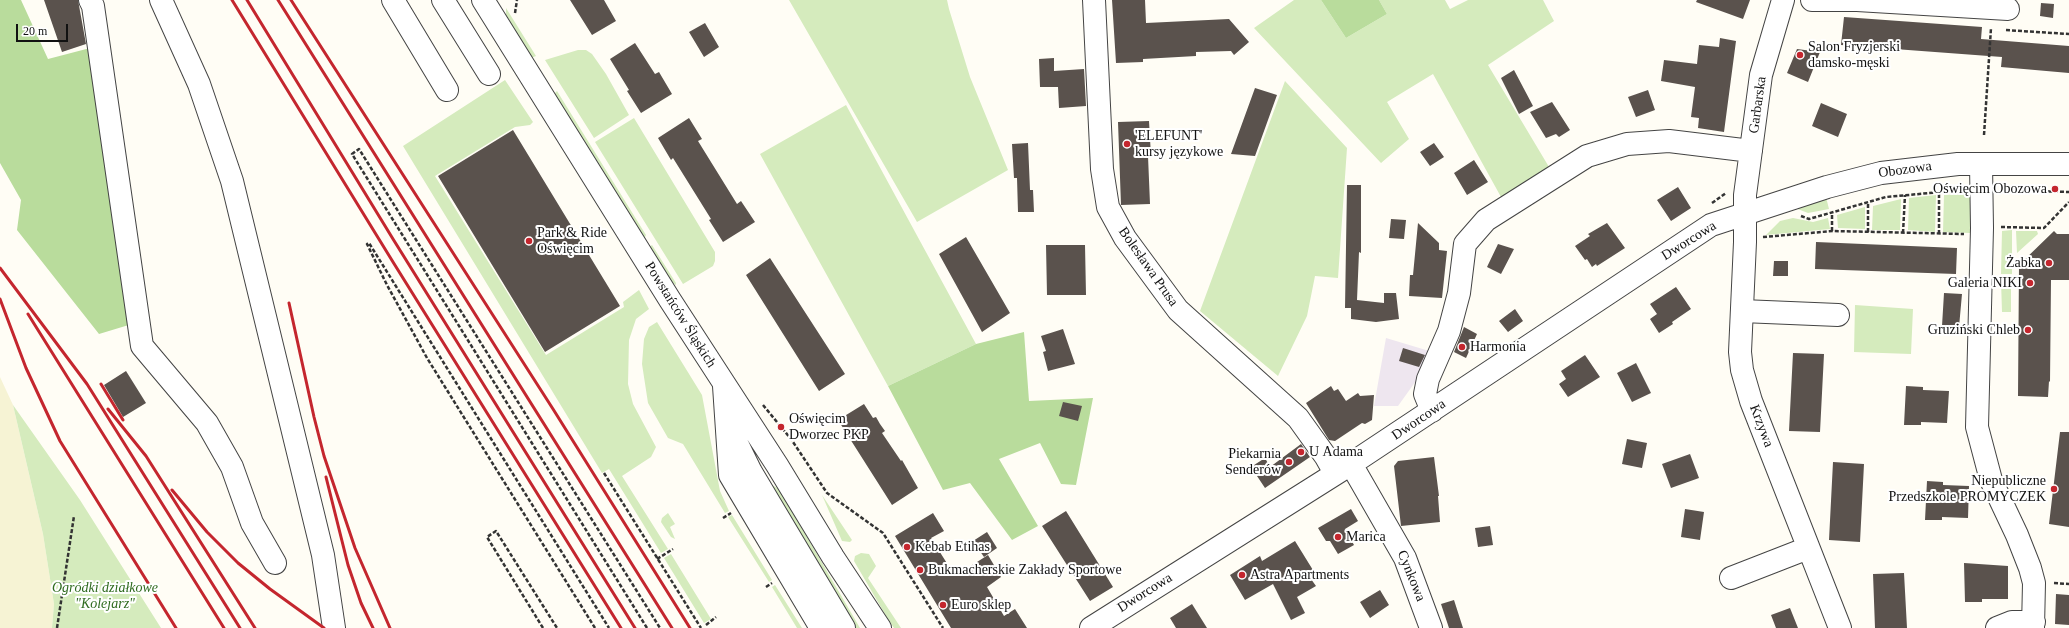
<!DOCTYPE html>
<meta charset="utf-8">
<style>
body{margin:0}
#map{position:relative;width:2069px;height:628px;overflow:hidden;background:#fffdf5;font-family:Georgia,serif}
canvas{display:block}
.scale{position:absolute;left:16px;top:24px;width:52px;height:18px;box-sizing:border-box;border:2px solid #111;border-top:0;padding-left:5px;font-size:12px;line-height:14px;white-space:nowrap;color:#111;-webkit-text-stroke:3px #fff;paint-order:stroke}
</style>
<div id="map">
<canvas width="2069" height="628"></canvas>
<div class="scale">20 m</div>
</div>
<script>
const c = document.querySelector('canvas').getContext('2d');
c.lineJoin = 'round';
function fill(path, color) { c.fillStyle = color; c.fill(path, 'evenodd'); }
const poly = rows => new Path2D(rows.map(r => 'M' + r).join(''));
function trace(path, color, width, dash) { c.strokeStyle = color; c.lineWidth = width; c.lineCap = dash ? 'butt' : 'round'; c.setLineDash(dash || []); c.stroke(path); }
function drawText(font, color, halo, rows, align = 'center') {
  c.font = font + ' Georgia,serif'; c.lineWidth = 4; c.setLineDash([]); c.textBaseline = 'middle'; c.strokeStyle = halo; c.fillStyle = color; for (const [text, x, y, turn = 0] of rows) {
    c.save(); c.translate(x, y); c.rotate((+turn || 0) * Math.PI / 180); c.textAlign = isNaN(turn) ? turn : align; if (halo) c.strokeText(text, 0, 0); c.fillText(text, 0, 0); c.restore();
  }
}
const industrial = poly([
 [1386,338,1436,353,1398,406,1374,406]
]);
const farmland = poly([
 [0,377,13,405,43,534,54,604,52,628,0,628]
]);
const green = poly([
 [789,0,947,0,949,9,970,77,1008,170,917,222],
 [1294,0,1321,0,1346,38,1387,14,1379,0,1445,0,1450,9,1468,0,1543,0,1554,21,1488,65,1549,167,1501,197,1433,74,1387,102,1409,139,1381,163,1254,28],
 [506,8,536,56,531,58,509,22,510,21,506,15],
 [578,50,586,50,592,54,606,74,629,115,594,138,545,60],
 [505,80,533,122,530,125,515,127,435,176,546,355,624,307,623,302,639,290,649,309,636,319,629,340,628,384,633,404,656,447,651,457,622,476,668,549,661,553,609,469,602,473,403,146],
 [1285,81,1347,148,1338,278,1315,276,1307,316,1278,376,1200,311],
 [557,91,646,235,645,237,642,238,554,94],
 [846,105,976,344,888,386,760,154],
 [634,118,715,252,715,261,713,266,683,284,595,142],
 [1968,194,1970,198,1970,233,1943,232,1944,195],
 [1936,195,1935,232,1908,230,1909,198],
 [1826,197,1829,209,1808,213,1795,208],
 [1901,199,1900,230,1872,230,1873,206],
 [1865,207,1865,229,1838,228,1837,215],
 [1793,218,1813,222,1828,218,1830,229,1766,235,1780,221],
 [2012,230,2012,274,2001,274,2002,231],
 [2016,231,2037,231,2038,234,2017,253],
 [652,245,676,283,676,285,668,279,648,248],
 [2001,280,2011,280,2011,312,2002,312],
 [1855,305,1913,309,1911,354,1854,352],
 [657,322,702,395,720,491,729,511,725,513,683,444,668,438,648,403,642,364,644,339,649,327],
 [13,405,80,500,161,628,52,628,54,604,43,534],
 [765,481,779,489,860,628,855,628],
 [822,495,852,540,850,542,842,541],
 [668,513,675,524,670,527,675,539,671,537,661,522,662,518],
 [732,515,772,580,769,582,728,517],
 [861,553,869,554,876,566,868,578,901,628,894,628,889,621,854,561,855,556],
 [671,554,711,619,704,623,664,558],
 [775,585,802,628,797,628,772,587]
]);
const forest = poly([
 [0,0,21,0,48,59,94,47,132,324,99,334,17,230,21,200,0,163],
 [1321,0,1379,0,1387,14,1346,38],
 [1024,332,1029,401,1093,398,1076,485,1061,484,1040,443,999,459,1038,526,1012,540,970,483,943,490,888,386,976,344]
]);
const building = poly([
 [44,0,78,0,86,44,62,52],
 [570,0,604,0,616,21,592,35],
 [1112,0,1145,0,1146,23,1229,19,1249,42,1234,55,1231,51,1196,52,1196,56,1143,59,1143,62,1116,63],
 [1697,0,1750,0,1743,19,1696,2],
 [2041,3,2054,4,2053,18,2040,16],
 [1844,17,1982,27,1981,39,2069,46,2069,73,2001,67,2002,57,1841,45],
 [705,23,719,47,704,57,689,32],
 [1720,38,1736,41,1724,132,1698,128,1699,118,1691,117,1695,87,1661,81,1664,60,1697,64,1699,45,1719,47],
 [635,43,655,74,659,72,672,94,641,113,627,91,629,90,610,59],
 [1797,49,1820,52,1808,82,1787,73],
 [1054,58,1054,71,1084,69,1086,106,1059,108,1058,87,1040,87,1039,59],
 [1514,70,1533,106,1519,114,1501,78],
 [1255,88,1277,95,1255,156,1231,154],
 [1648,90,1655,110,1636,117,1628,97],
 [1552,102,1570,130,1559,137,1556,134,1546,138,1530,112],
 [1821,103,1847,114,1838,137,1812,126],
 [689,118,702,139,698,141,737,204,741,201,755,222,723,242,709,220,711,219,673,158,671,160,658,138],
 [1149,121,1151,156,1148,156,1150,204,1121,205,1118,122],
 [513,130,620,306,545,352,438,176],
 [1028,143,1030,190,1033,190,1034,212,1018,212,1017,178,1014,178,1012,144],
 [1434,143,1444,157,1430,166,1420,152],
 [1474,160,1488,182,1467,195,1454,173],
 [1347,185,1361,185,1361,253,1359,252,1357,300,1384,303,1384,293,1396,293,1399,319,1376,322,1351,319,1351,308,1345,308],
 [1678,187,1691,208,1671,221,1657,200],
 [1391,219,1406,220,1404,239,1389,238],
 [1418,223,1439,243,1439,250,1447,251,1442,298,1409,296,1410,275,1413,275],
 [1607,223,1625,248,1597,266,1596,264,1592,267,1587,259,1585,260,1575,246,1590,236,1588,234],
 [2054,231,2057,234,2069,234,2069,280,2051,280,2050,382,2049,381,2048,397,2018,396,2019,265],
 [966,237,1010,313,982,332,939,254],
 [1816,242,1957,248,1956,274,1815,269],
 [1498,244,1514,249,1501,274,1487,267],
 [1046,245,1085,245,1086,295,1047,295],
 [770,258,845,374,819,391,746,275],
 [1774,261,1788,261,1788,276,1773,276],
 [1676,287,1691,309,1672,322,1673,324,1659,333,1650,319,1657,314,1650,304],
 [1944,293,1962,294,1959,327,1942,326],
 [1515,309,1523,321,1508,332,1499,321],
 [1464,327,1477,334,1466,358,1454,352],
 [1063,329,1075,364,1048,371,1043,352,1046,351,1041,336],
 [1403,348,1425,355,1419,367,1399,361],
 [1793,353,1824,354,1820,432,1789,431],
 [1585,355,1600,377,1568,397,1559,384,1566,379,1561,371],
 [1636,363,1651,393,1632,402,1617,373],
 [126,371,146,403,123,417,104,385],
 [1331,386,1334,391,1338,389,1346,401,1358,393,1360,396,1374,395,1372,420,1365,424,1362,423,1335,441,1329,440,1306,403],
 [1906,386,1923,387,1923,390,1949,391,1947,423,1921,422,1921,425,1904,425],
 [1063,402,1082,406,1078,421,1059,416],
 [864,404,873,418,876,417,880,424,885,431,882,433,901,461,902,460,918,488,892,505,838,420],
 [2060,432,2069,432,2069,527,2049,524],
 [1627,439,1647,443,1642,468,1622,464],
 [1301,444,1310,457,1265,488,1251,467,1265,458,1270,467],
 [1690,454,1699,478,1671,488,1662,464],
 [1434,457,1439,496,1438,496,1440,522,1401,526,1394,466,1398,461],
 [1833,462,1864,464,1860,542,1829,540],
 [1927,481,1943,482,1943,485,1969,486,1968,518,1942,517,1942,520,1925,520],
 [1351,509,1358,521,1345,529,1354,545,1338,554,1330,541,1326,541,1318,528],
 [1685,509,1704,512,1700,540,1681,537],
 [1066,511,1113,587,1090,601,1042,526],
 [933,513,944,531,931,538,955,576,988,555,1001,577,987,587,1004,616,1015,609,1027,628,951,628,895,536],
 [1490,526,1493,545,1478,547,1475,528],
 [987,532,997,548,984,557,973,541],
 [1295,541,1316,575,1311,579,1316,586,1297,597,1305,613,1291,620,1273,584,1245,600,1230,575,1260,556,1262,561],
 [1964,563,2008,566,2008,599,1982,599,1982,602,1965,602],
 [1904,573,1907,628,1875,628,1873,574],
 [1380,590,1389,605,1370,618,1360,602],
 [2056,594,2069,595,2069,625,2055,624],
 [1454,600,1463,628,1449,628,1441,604],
 [1192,604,1207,628,1176,628,1170,618],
 [1790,608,1798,628,1776,628,1771,615]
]);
const path = poly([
 [515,13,517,0],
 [2006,30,2069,34],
 [1984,135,1991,28],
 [2000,190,2069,192],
 [1712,203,1726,193],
 [1801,216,1809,219,1886,197,1963,190],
 [2001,227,2044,228,2069,202],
 [1832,231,1832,212],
 [1868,232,1868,202],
 [1903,233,1905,195],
 [1939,234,1939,192],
 [1763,237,1833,231,1964,234],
 [763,405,791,439,827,493,883,533,943,628],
 [604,473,701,628],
 [723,518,731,513],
 [657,559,673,549],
 [2054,583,2069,584],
 [766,587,772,583],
 [706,625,716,617],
 [57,628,74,516],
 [543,628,487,537,496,531,557,628],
 [595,628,427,358,387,285,367,244,369,243,609,628],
 [647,628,352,154,359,149,660,628]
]);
const minor = poly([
 [90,0,93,6,142,346,207,423,232,467,252,523,275,563],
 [161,0,199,84,232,181,323,555,334,628],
 [393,0,447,90],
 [443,0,489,74],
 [483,0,670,300,777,465,833,557,880,628],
 [1094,0,1102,169,1108,207,1125,238,1178,310,1298,418,1326,457,1335,473],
 [1783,0,1761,75,1745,195,1745,242,1740,352,1742,370,1751,401,1840,628],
 [1812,0,1856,0],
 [1857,0,2008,9],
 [1981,164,1982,228,1977,427,1991,480,2017,535,2030,568,2034,583,2033,628],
 [1742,311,1838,315],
 [724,386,730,475,821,628],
 [1432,411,1425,394,1428,379,1449,331,1459,293,1465,244,1486,220,1587,156,1627,144,1669,141,1751,151],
 [731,431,751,472,844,628],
 [1351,464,1405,558,1431,628],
 [1731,578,1808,548],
 [1091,628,1351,464,1711,225,1827,187,1881,173,1958,164,2069,164],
 [1997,628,2012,622,2034,622]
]);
const rail = poly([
 [232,0,393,262,621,628],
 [247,0,393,239,635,628],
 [278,0,672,628],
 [291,0,553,409,690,628],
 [0,268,87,384,240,628],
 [0,299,26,368,60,441,176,628],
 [289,303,314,417,324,456,355,548,390,628],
 [28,314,224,628],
 [101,384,123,420],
 [108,409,146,456,255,628],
 [326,477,348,565,361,603,373,628],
 [172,490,207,532,238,563,270,589,324,628]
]);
const markers = [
 [1800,55,4,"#c4262e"],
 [1127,144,4,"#c4262e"],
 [2055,189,4,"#c4262e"],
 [529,241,4,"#c4262e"],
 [2049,263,4,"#c4262e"],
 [2030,283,4,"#c4262e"],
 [2028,330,4,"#c4262e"],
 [1462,347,4,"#c4262e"],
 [781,427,4,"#c4262e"],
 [1301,452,4,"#c4262e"],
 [1289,462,4,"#c4262e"],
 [2054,489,4,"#c4262e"],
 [1338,537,4,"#c4262e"],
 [907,547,4,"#c4262e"],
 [920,570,4,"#c4262e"],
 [1242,575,4,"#c4262e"],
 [943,605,4,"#c4262e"]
];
const poiNames = [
 ["Salon Fryzjerski",1808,47],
 ["damsko-męski",1808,63],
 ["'ELEFUNT'",1135,136],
 ["kursy językowe",1135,152],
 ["Oświęcim Obozowa",2047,189,"right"],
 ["Park & Ride",537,233],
 ["Oświęcim",537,249],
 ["Żabka",2041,263,"right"],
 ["Galeria NIKI",2022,283,"right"],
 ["Gruziński Chleb",2020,330,"right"],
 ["Harmonia",1470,347],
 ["Oświęcim",789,419],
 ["Dworzec PKP",789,435],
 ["U Adama",1309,452],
 ["Piekarnia",1281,454,"right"],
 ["Senderów",1281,470,"right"],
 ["Niepubliczne",2046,481,"right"],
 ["Przedszkole PROMYCZEK",2046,497,"right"],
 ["Marica",1346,537],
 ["Kebab Etihas",915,547],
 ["Bukmacherskie Zakłady Sportowe",928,570],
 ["Astra Apartments",1250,575],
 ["Euro sklep",951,605]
];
const streetNames = [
 ["Garbarska",1758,105,-82],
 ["Obozowa",1905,170,-8],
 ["Dworcowa",1689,241,-32],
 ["Bolesława Prusa",1148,267,55],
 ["Powstańców Śląskich",680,315,58],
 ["Dworcowa",1419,420,-34],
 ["Krzywa",1761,426,69],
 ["Cynkowa",1411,576,68],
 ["Dworcowa",1145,593,-32]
];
const parkNames = [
 ["Ogródki działkowe",105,588],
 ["\"Kolejarz\"",105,604]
];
fill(industrial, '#eee6ef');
fill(farmland, '#f6f3d4');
fill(green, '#d5ebbd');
fill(forest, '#b9dc9c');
fill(building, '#5a524d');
trace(minor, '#444', 24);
trace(path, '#333', 2.5, [4, 2]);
trace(minor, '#fff', 22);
trace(rail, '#c4262e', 3);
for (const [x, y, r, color] of markers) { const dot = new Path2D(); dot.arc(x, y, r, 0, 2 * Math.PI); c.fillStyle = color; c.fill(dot); trace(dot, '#fff', 1.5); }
drawText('14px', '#111', '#fff', poiNames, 'left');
drawText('14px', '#111', '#fff', streetNames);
drawText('italic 14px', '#2f6b1f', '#fff', parkNames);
</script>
